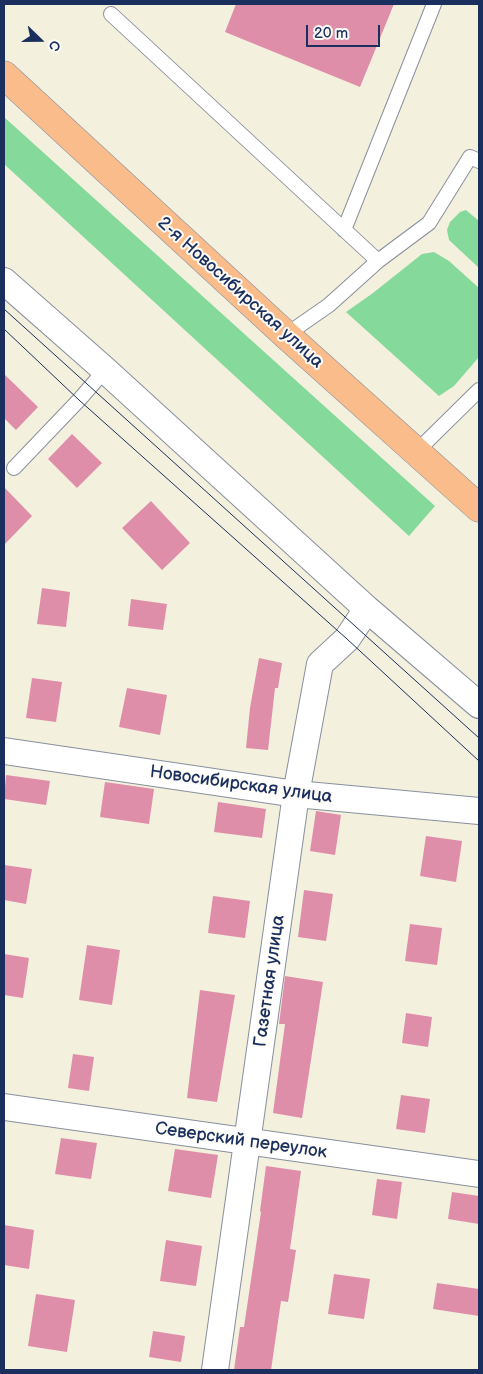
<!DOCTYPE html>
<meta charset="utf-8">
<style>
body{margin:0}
#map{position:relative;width:483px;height:1374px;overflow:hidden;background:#f4f0de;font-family:"Balsamiq Sans",sans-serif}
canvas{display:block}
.frame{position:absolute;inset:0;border:5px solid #1b2f5e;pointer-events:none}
.north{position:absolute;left:15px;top:15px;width:50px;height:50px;-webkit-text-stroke:4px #fdfcf7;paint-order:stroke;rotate:112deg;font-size:14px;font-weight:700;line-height:20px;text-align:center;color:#1b2f5e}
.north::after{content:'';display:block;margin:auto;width:18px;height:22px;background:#1b2f5e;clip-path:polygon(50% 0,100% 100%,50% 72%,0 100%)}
.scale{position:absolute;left:306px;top:25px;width:74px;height:22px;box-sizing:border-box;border:2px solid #1b2f5e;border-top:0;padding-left:6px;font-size:15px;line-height:18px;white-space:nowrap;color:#1b2f5e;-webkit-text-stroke:4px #fdfcf7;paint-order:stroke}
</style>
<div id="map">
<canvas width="483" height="1374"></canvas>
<div class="frame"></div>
<div class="north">С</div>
<div class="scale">20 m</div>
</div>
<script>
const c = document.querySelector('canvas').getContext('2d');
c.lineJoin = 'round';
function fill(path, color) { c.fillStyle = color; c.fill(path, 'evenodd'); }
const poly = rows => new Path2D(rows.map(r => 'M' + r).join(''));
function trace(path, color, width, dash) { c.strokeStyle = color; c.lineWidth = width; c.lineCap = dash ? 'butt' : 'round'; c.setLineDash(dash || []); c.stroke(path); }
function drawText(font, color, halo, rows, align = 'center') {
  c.font = font + ' "Balsamiq Sans",sans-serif'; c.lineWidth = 4; c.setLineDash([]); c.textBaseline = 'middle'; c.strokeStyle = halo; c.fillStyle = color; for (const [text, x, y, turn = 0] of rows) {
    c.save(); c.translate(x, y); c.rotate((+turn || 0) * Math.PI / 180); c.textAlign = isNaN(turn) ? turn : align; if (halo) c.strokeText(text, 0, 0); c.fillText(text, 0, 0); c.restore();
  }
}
const green = poly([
 [4,117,435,506,409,536,4,164],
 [466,210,479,221,479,268,449,240,447,230,450,222,460,212],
 [434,252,449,261,479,288,479,357,454,386,439,396,346,312,373,293,422,254]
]);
const building = poly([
 [236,4,394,4,360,87,225,32],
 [4,374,38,407,16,430,4,418],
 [72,434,102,463,77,488,48,459],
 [4,487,32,516,4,545],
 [151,501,190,543,162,570,122,528],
 [42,588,70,592,66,627,37,624],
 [131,599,167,604,163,630,128,626],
 [259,658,282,663,278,688,275,688,268,750,246,748,250,708],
 [32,678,62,682,56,722,26,718],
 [127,688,167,695,160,735,119,727],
 [6,775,50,781,46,805,4,799],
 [105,782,154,789,149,824,100,817],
 [218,802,266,809,262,838,214,832],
 [316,811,341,815,335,855,310,851],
 [426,836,462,841,456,882,420,876],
 [4,865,32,869,26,904,4,900],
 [304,890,333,894,326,941,298,937],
 [213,896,250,901,245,938,208,933],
 [410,924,442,928,437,965,405,961],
 [87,945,120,950,112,1005,79,1000],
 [4,954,29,958,23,998,4,995],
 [285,976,323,982,302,1118,273,1113,285,1024,279,1024],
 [200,990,235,995,217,1102,187,1098],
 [406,1013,432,1017,428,1047,402,1043],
 [73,1054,94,1057,89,1091,68,1088],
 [401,1095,430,1099,425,1133,396,1129],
 [61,1138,97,1143,91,1179,55,1174],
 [175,1149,218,1155,211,1198,168,1191],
 [266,1166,301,1171,290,1249,296,1250,288,1302,281,1301,271,1370,234,1370,240,1327,244,1327,261,1212,260,1211],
 [377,1179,402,1182,397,1219,372,1215],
 [452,1192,479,1196,479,1224,448,1219],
 [4,1225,34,1230,29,1269,4,1265],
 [166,1240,202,1246,196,1286,160,1281],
 [334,1274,370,1279,364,1319,328,1314],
 [437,1283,479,1289,479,1316,433,1309],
 [36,1294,75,1300,67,1352,28,1346],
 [153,1331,185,1336,181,1362,149,1357]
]);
const service = poly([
 [111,14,378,261],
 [344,230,434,4],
 [286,335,329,305,378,261,429,223,470,157,479,161],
 [416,452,479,390],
 [14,468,79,400,105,370]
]);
const minor = poly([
 [4,281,105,370,367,609,479,705],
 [4,751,296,794,479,811],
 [4,1107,479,1174],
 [215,1370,296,794,320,664,347,639,367,609]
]);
const primary = poly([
 [4,75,286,335,479,508]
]);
const tram = poly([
 [4,309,479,738],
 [4,329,79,400,347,639,479,761]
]);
const streetNames = [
 ["2-я Новосибирская улица",240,293,42],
 ["Новосибирская улица",241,785,8],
 ["Газетная улица",270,981,-82],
 ["Северский переулок",241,1141,8]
];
fill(green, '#85d99b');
fill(building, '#df8eaa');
trace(service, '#88909e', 16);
trace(minor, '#88909e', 28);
trace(primary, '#88909e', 29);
trace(service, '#fff', 14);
trace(minor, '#fff', 26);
trace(primary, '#f9bc8a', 28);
trace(tram, '#1b2f5e', 1);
drawText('18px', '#1b2f5e', '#fdfcf7', streetNames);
</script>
